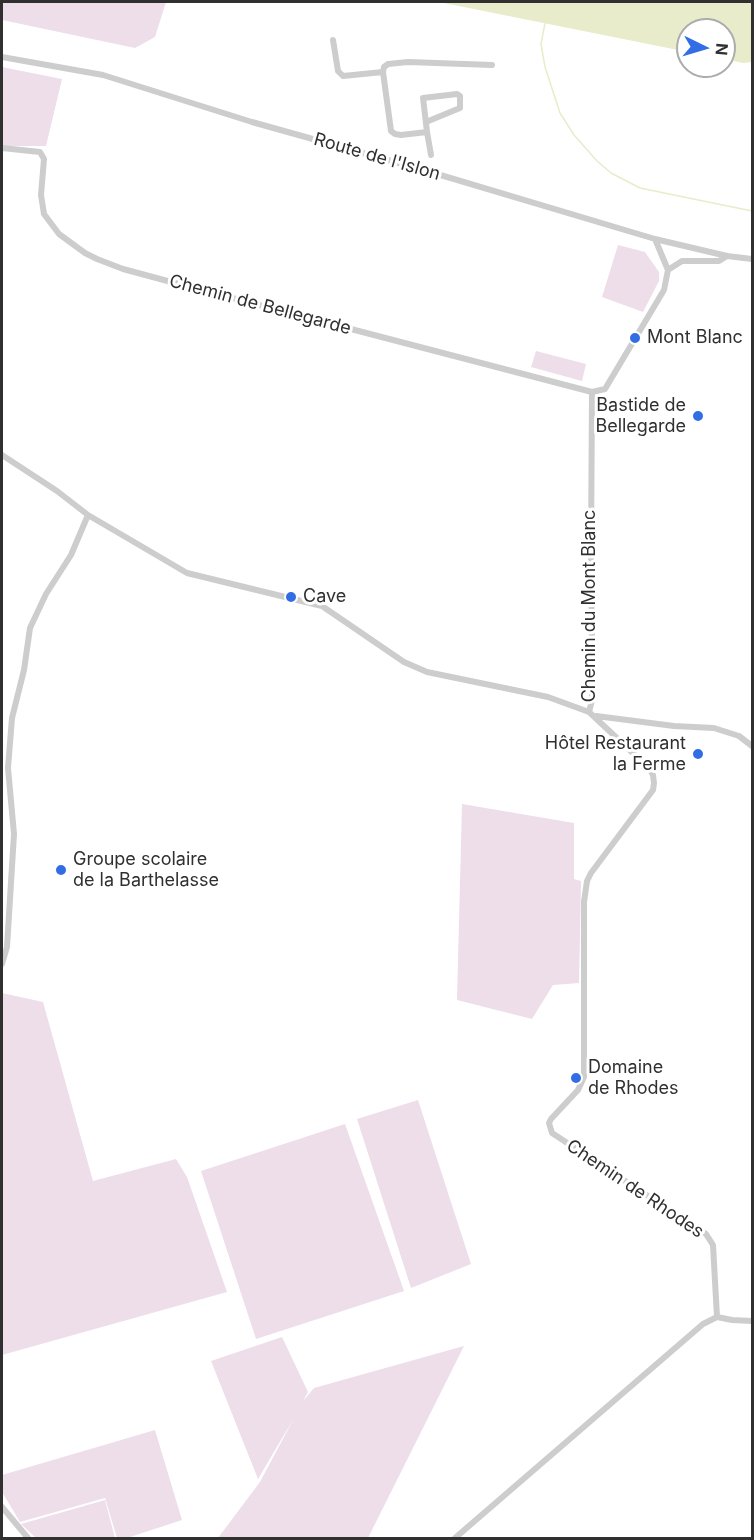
<!DOCTYPE html>
<meta charset="utf-8">
<style>
body{margin:0}
#map{position:relative;width:754px;height:1540px;overflow:hidden;background:#fff;font-family:Inter,sans-serif}
canvas{display:block}
.frame{position:absolute;inset:0;border:3px solid #303030;pointer-events:none}
.north{position:absolute;left:676px;top:18px;width:60px;height:60px;box-sizing:border-box;background:#fff;border:2px solid #acacac;border-radius:50%;rotate:95deg;font-size:16px;font-weight:700;line-height:24px;text-align:center;color:#303030}
.north::after{content:'';display:block;margin:auto;width:21px;height:27px;background:#326de6;clip-path:polygon(50% 0,100% 100%,50% 72%,0 100%)}
</style>
<div id="map">
<canvas width="754" height="1540"></canvas>
<div class="frame"></div>
<div class="north">N</div>
</div>
<script>
const c = document.querySelector('canvas').getContext('2d');
c.lineJoin = 'round';
function fill(path, color) { c.fillStyle = color; c.fill(path, 'evenodd'); }
const poly = rows => new Path2D(rows.map(r => 'M' + r).join(''));
function trace(path, color, width, dash) { c.strokeStyle = color; c.lineWidth = width; c.lineCap = dash ? 'butt' : 'round'; c.setLineDash(dash || []); c.stroke(path); }
function drawText(font, color, halo, rows, align = 'center') {
  c.font = font + ' Inter,sans-serif'; c.lineWidth = 6; c.setLineDash([]); c.textBaseline = 'middle'; c.strokeStyle = halo; c.fillStyle = color; for (const [text, x, y, turn = 0] of rows) {
    c.save(); c.translate(x, y); c.rotate((+turn || 0) * Math.PI / 180); c.textAlign = isNaN(turn) ? turn : align; if (halo) c.strokeText(text, 0, 0); c.fillText(text, 0, 0); c.restore();
  }
}
const green = poly([
 [2,2,166,2,155,37,135,48,2,20],
 [2,67,62,79,46,146,2,146],
 [618,245,645,252,659,272,659,281,643,312,602,297],
 [536,351,586,364,582,381,531,367],
 [462,804,574,823,574,879,581,881,579,983,553,985,532,1019,457,1000],
 [2,993,43,1002,93,1181,176,1159,187,1177,227,1292,2,1355],
 [418,1100,471,1264,411,1288,357,1119],
 [345,1124,404,1291,256,1339,201,1171],
 [282,1337,308,1392,303,1401,314,1388,464,1346,368,1538,218,1538,260,1482,294,1418,258,1479,211,1361],
 [155,1430,182,1520,127,1538,117,1538,105,1498,20,1522,2,1492,2,1475],
 [105,1500,115,1538,36,1538,21,1524]
]);
const water = poly([
 [439,2,752,2,752,62,743,63,724,59,724,30,688,30,688,52]
]);
const stream = poly([
 [545,23,541,44,545,67,560,113,574,135,597,161,611,173,640,188,752,211]
]);
const minor = poly([
 [333,40,338,71,343,76,383,72,384,67,388,64,408,62,492,65],
 [2,57,103,75,252,122,427,171,655,239,727,256,752,259],
 [383,72,391,131,395,134,401,135,427,132],
 [426,122,460,108,460,96,457,94,423,98,427,132,431,155],
 [2,148,40,152,44,159,41,195,44,214,59,234,85,253,97,259,123,269,175,283,592,392,605,389,664,290,668,270,655,239],
 [668,270,682,261,719,261,727,256],
 [2,455,57,491,88,515,187,573,322,606,404,662,427,672,548,697,589,712,649,768,653,775,654,783,653,790,591,873,587,881,584,902,584,1077,578,1090,551,1119,549,1123,552,1133,706,1234,713,1245,717,1317,703,1324,455,1538],
 [589,712,592,700,592,664,591,552,592,392],
 [596,716,674,726,714,728,739,736,752,746],
 [2,964,7,947,14,834,8,768,12,718,24,670,30,628,46,594,71,555,88,515],
 [717,1317,732,1320,752,1321],
 [2,1507,28,1538]
]);
const markers = [
 [635,338,6,"#326de6"],
 [698,416,6,"#326de6"],
 [291,597,6,"#326de6"],
 [698,754,6,"#326de6"],
 [61,870,6,"#326de6"],
 [576,1078,6,"#326de6"]
];
const streetNames = [
 ["Route de l'Islon",377,157,16],
 ["Chemin de Bellegarde",260,305,15],
 ["Chemin du Mont Blanc",590,606,-90],
 ["Chemin de Rhodes",635,1189,34]
];
const poiNames = [
 ["Mont Blanc",647,338],
 ["Bastide de",686,406,"right"],
 ["Bellegarde",686,427,"right"],
 ["Cave",303,597],
 ["Hôtel Restaurant",686,744,"right"],
 ["la Ferme",686,765,"right"],
 ["Groupe scolaire",73,860],
 ["de la Barthelasse",73,881],
 ["Domaine",588,1068],
 ["de Rhodes",588,1089]
];
fill(green, '#eddee9');
fill(water, '#e8ecca');
trace(stream, '#e8ecca', 1.5);
trace(minor, '#cdcdcd', 6);
for (const [x, y, r, color] of markers) { const dot = new Path2D(); dot.arc(x, y, r, 0, 2 * Math.PI); c.fillStyle = color; c.fill(dot); trace(dot, '#fff', 2); }
drawText('18px', '#303030', '#fff', streetNames);
drawText('18px', '#303030', '#fff', poiNames, 'left');
</script>
